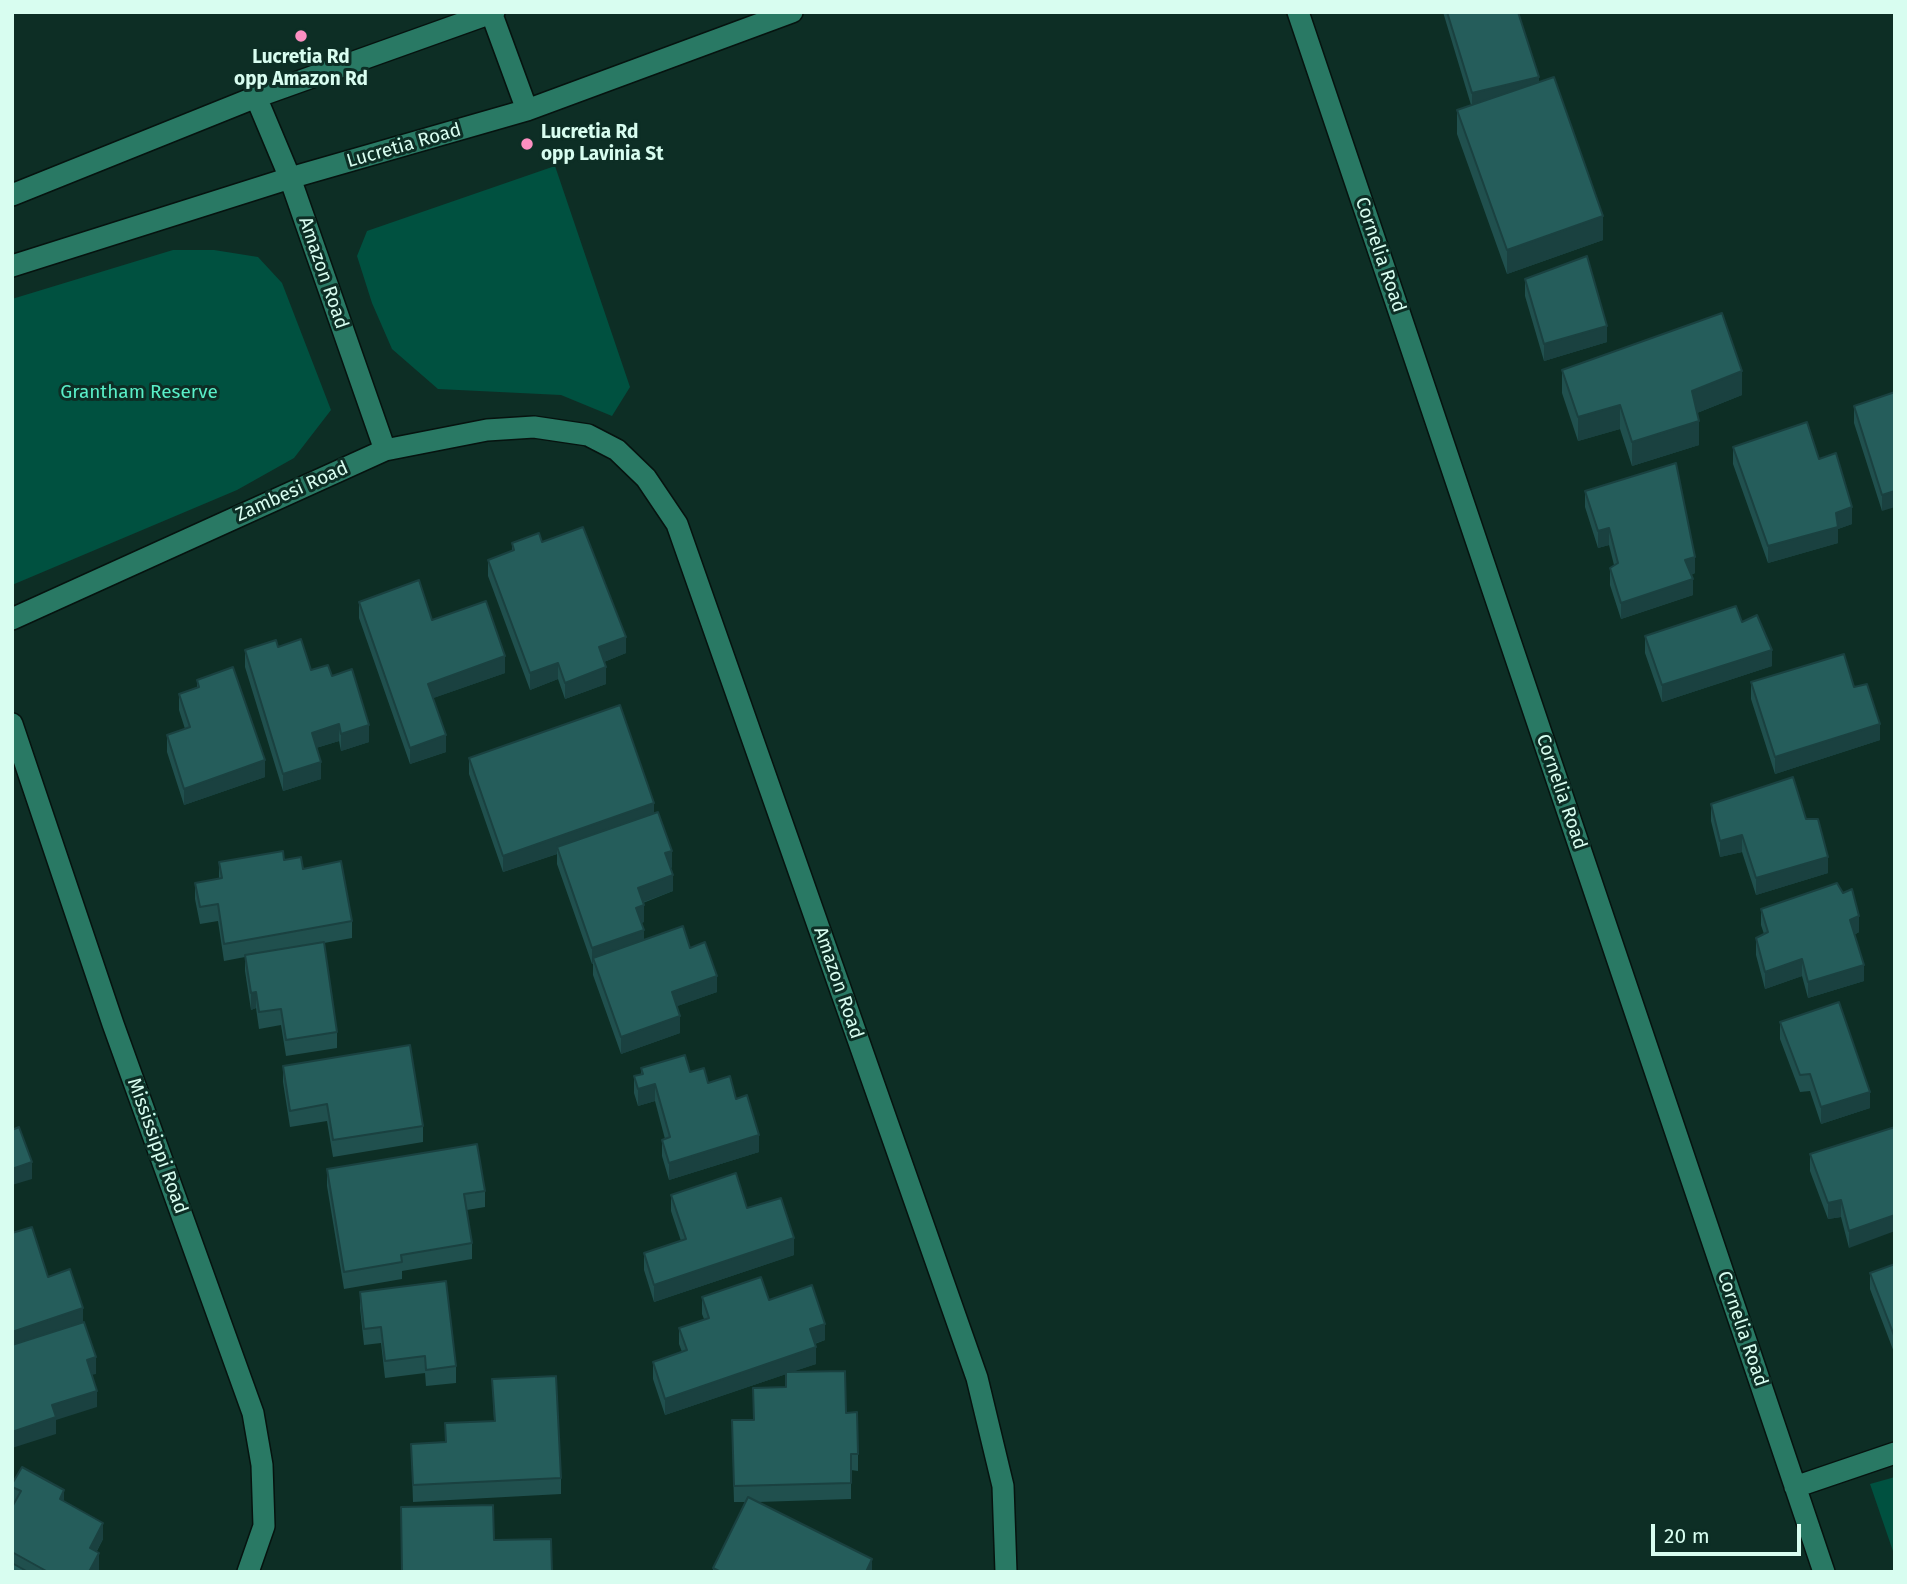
<!DOCTYPE html>
<style>
body{margin:0}
#map{position:relative;width:1907px;height:1584px;overflow:hidden;background:#0d2e25;font-family:"Fira Sans",sans-serif}
canvas{display:block}
.frame{position:absolute;inset:0;border:14px solid #d8fdf0;pointer-events:none}
.scale{position:absolute;left:1651px;top:1524px;width:150px;height:32px;box-sizing:border-box;border:4px solid #d8fdf0;border-top:0;padding-left:9px;font-size:21px;line-height:24px;white-space:nowrap;color:#d8fdf0;-webkit-text-stroke:5px #0d2e25;paint-order:stroke}
</style>
<div id="map">
<canvas width="1907" height="1584"></canvas>
<div class="frame"></div>
<div class="scale">20 m</div>
</div>
<script>
const c = document.querySelector('canvas').getContext('2d');
c.lineJoin = 'round';
function fill(path, color) { c.fillStyle = color; c.fill(path, 'evenodd'); }
const poly = rows => new Path2D(rows.map(r => 'M' + r).join(''));
function trace(path, color, width, dash) { c.strokeStyle = color; c.lineWidth = width; c.lineCap = dash ? 'butt' : 'round'; c.setLineDash(dash || []); c.stroke(path); }
function drawText(font, color, halo, rows, align = 'center') {
  c.font = font + ' "Fira Sans",sans-serif'; c.lineWidth = 6; c.setLineDash([]); c.textBaseline = 'middle'; c.strokeStyle = halo; c.fillStyle = color; for (const [text, x, y, turn = 0] of rows) {
    c.save(); c.translate(x, y); c.rotate((+turn || 0) * Math.PI / 180); c.textAlign = isNaN(turn) ? turn : align; if (halo) c.strokeText(text, 0, 0); c.fillText(text, 0, 0); c.restore();
  }
}
const green = poly([
 [555,166,630,387,612,416,561,395,438,389,392,349,372,303,357,256,367,231],
 [173,250,214,250,258,257,282,283,331,410,294,458,237,490,12,585,12,299],
 [1895,1477,1895,1557,1870,1484]
]);
const minor = poly([
 [491,12,527,110],
 [1298,12,1824,1572],
 [256,97,290,178,385,450],
 [12,195,256,97,494,12],
 [12,266,290,178,527,110,792,12],
 [12,619,385,450,487,430,534,427,588,435,617,450,646,478,677,524,977,1378,1003,1486,1006,1572],
 [12,724,113,1024,253,1413,262,1465,264,1526,248,1572],
 [1795,1487,1895,1453]
]);
const wall = poly([
 [1443,12,1518,12,1539,82,1603,240,1507,274,1457,134,1457,110,1471,105],
 [1525,279,1607,342,1544,361,1525,296],
 [1562,370,1742,395,1697,413,1699,445,1632,466,1620,429,1578,441,1562,393],
 [1895,392,1882,511,1854,423,1854,406],
 [1733,447,1852,524,1838,529,1838,543,1768,563,1733,464],
 [1585,491,1695,573,1691,575,1693,595,1621,619,1610,585,1610,568,1614,565,1609,545,1598,548,1585,507],
 [542,542,626,653,604,662,606,684,565,699,558,679,530,690,488,576,488,560,512,551,512,543],
 [359,602,432,620,505,673,433,698,446,752,410,764,359,618],
 [1742,622,1772,666,1662,702,1645,653,1645,636],
 [278,647,311,670,332,676,369,742,341,751,339,741,316,748,321,779,283,791,245,667,245,650],
 [197,680,265,777,184,805,167,752,167,735,185,729,179,710,179,694,197,687],
 [1751,682,1854,687,1880,740,1775,774,1751,699],
 [469,758,654,813,672,867,671,868,673,891,643,903,644,922,641,923,644,940,690,948,717,992,677,1006,680,1033,621,1054,593,975,593,964,592,964,557,864,557,854,503,872,469,774],
 [1711,804,1806,819,1828,873,1756,895,1742,852,1720,857,1711,821],
 [284,860,303,869,352,921,352,938,324,943,337,1032,337,1048,286,1056,281,1025,259,1029,256,1008,251,1010,245,971,245,957,224,961,218,921,200,924,195,899,195,883,219,879,219,862],
 [1761,909,1859,932,1854,935,1864,981,1808,998,1802,976,1765,989,1756,955,1756,938,1764,934,1761,925],
 [1780,1022,1870,1108,1821,1124,1810,1091,1800,1092,1780,1039],
 [283,1066,423,1126,423,1142,333,1157,327,1121,290,1127,283,1082],
 [641,1068,690,1072,736,1099,759,1152,669,1180,662,1156,662,1140,665,1139,655,1101,638,1106,634,1093,634,1076,641,1074],
 [1895,1127,1849,1248,1841,1217,1828,1219,1810,1171,1810,1154],
 [327,1169,485,1191,485,1207,467,1210,472,1243,472,1259,402,1271,402,1279,344,1289,327,1186],
 [671,1195,747,1208,794,1255,654,1302,644,1270,644,1253,681,1241,671,1211],
 [1895,1264,1895,1355,1870,1289,1870,1273],
 [360,1292,456,1366,456,1383,426,1386,425,1373,385,1378,381,1343,364,1345,360,1308],
 [702,1297,769,1300,825,1340,815,1344,816,1364,791,1372,846,1413,858,1454,858,1471,851,1470,851,1499,758,1502,872,1572,713,1572,713,1568,745,1502,734,1502,732,1437,753,1420,786,1387,786,1374,665,1415,653,1379,653,1362,682,1352,679,1344,679,1328,704,1319,702,1314],
 [492,1379,561,1478,561,1494,413,1502,411,1444,445,1442,445,1423,494,1421],
 [12,1484,64,1502,103,1539,97,1551,99,1569,98,1572,12,1572,12,1507,14,1504,12,1504]
]);
const shadedWall = poly([
 [1539,77,1539,93,1472,109,1472,93],
 [1603,216,1603,240,1507,274,1507,250],
 [1607,326,1607,342,1544,361,1544,344],
 [1742,371,1742,395,1692,415,1692,391],
 [1620,405,1620,429,1578,441,1578,417],
 [1699,421,1699,445,1632,466,1632,442],
 [1895,491,1895,507,1882,511,1882,495],
 [1852,507,1852,524,1838,529,1838,543,1768,563,1768,546,1836,513],
 [1609,528,1609,545,1598,548,1598,531],
 [1695,557,1695,573,1685,577,1685,560],
 [1693,579,1693,595,1621,619,1621,603],
 [626,637,626,653,599,664,599,647],
 [1772,650,1772,666,1662,702,1662,685],
 [505,656,505,673,428,700,428,684],
 [558,663,558,679,530,690,530,673],
 [606,667,606,684,565,699,565,683],
 [339,724,339,741,312,749,312,733],
 [1880,724,1880,740,1775,774,1775,757],
 [369,725,369,742,341,751,341,734],
 [446,735,446,752,410,764,410,748],
 [265,760,265,777,184,805,184,789],
 [321,762,321,779,283,791,283,774],
 [654,803,654,820,557,847,557,854,503,872,503,856],
 [1742,835,1742,852,1720,857,1720,841],
 [672,851,672,867,665,869,665,853],
 [1828,857,1828,873,1756,895,1756,878],
 [673,875,673,891,638,904,638,888],
 [644,905,644,922,636,924,636,908],
 [1859,916,1859,932,1850,937,1850,920],
 [644,930,644,946,593,958,593,964,592,964,592,948],
 [1802,959,1802,976,1765,989,1765,972],
 [1864,965,1864,981,1808,998,1808,982],
 [717,976,717,992,672,1008,672,992],
 [256,992,256,1008,251,1010,251,993],
 [680,1016,680,1033,621,1054,621,1037],
 [655,1084,655,1101,638,1106,638,1089],
 [1870,1092,1870,1108,1821,1124,1821,1107],
 [759,1135,759,1152,669,1180,669,1163],
 [32,1162,32,1179,12,1185,12,1169],
 [1841,1200,1841,1217,1828,1219,1828,1203],
 [1895,1215,1895,1231,1849,1248,1849,1231],
 [794,1238,794,1255,654,1302,654,1285],
 [83,1308,83,1325,12,1348,12,1332],
 [825,1324,825,1340,810,1345,810,1329],
 [816,1347,816,1364,665,1415,665,1399],
 [96,1357,96,1374,87,1376,87,1360],
 [97,1391,97,1407,56,1420,56,1434,12,1448,12,1432,52,1405],
 [64,1490,64,1507,60,1499],
 [103,1523,103,1539,90,1564,90,1548],
 [99,1553,99,1569,98,1572,89,1572],
 [872,1559,872,1572,866,1572]
]);
const building = poly([
 [1447,12,1518,12,1539,77,1472,93,1447,12],
 [1554,77,1603,216,1507,250,1457,110,1554,77],
 [1587,256,1607,326,1544,344,1525,279,1587,256],
 [1722,313,1742,371,1692,391,1699,421,1632,442,1620,405,1578,417,1562,370,1722,313],
 [1895,392,1895,491,1882,495,1854,406,1895,392],
 [1807,422,1819,459,1836,453,1852,507,1836,513,1838,527,1768,546,1733,447,1807,422],
 [1676,463,1695,557,1685,560,1693,579,1621,603,1610,568,1618,563,1609,528,1598,531,1585,491,1676,463],
 [583,527,626,637,599,647,606,667,565,683,558,663,530,673,488,560,514,550,512,543,539,533,542,542,583,527],
 [419,580,432,620,486,601,505,656,428,684,446,735,410,748,359,602,419,580],
 [1736,606,1742,622,1757,615,1772,650,1662,685,1645,636,1736,606],
 [301,639,311,670,328,665,332,676,352,669,369,725,341,734,339,724,312,733,321,762,283,774,245,650,276,640,278,647,301,639],
 [1844,654,1854,687,1867,684,1880,724,1775,757,1751,682,1844,654],
 [233,667,265,760,184,789,167,735,190,727,179,694,199,687,197,680,233,667],
 [620,705,654,803,503,856,469,758,620,705],
 [1793,777,1806,819,1818,819,1828,857,1756,878,1742,835,1720,841,1711,804,1793,777],
 [658,812,672,851,665,853,673,875,638,888,644,905,636,908,644,930,592,948,557,847,658,812],
 [283,851,284,860,301,857,303,869,341,861,352,921,224,944,218,904,200,907,195,883,222,878,219,862,283,851],
 [1837,883,1843,893,1852,889,1859,916,1850,920,1864,965,1808,982,1802,959,1765,972,1756,938,1768,932,1761,909,1837,883],
 [683,926,690,948,705,942,717,976,672,992,680,1016,621,1037,593,958,683,926],
 [324,942,337,1032,286,1040,281,1009,259,1012,256,992,251,993,245,955,324,942],
 [1839,1002,1870,1092,1821,1107,1810,1074,1800,1075,1780,1022,1839,1002],
 [410,1045,423,1126,333,1140,327,1104,290,1111,283,1066,410,1045],
 [685,1055,690,1072,704,1068,708,1083,730,1076,736,1099,747,1095,759,1135,669,1163,662,1140,670,1137,655,1084,638,1089,634,1076,643,1074,641,1068,685,1055],
 [19,1127,32,1162,12,1169,12,1130,19,1127],
 [1895,1127,1895,1215,1849,1231,1841,1200,1828,1203,1810,1154,1895,1127],
 [477,1144,485,1191,464,1194,472,1243,401,1255,402,1262,344,1272,327,1169,477,1144],
 [736,1173,747,1208,781,1198,794,1238,654,1285,644,1253,686,1239,671,1195,736,1173],
 [32,1227,48,1277,70,1269,83,1308,12,1332,12,1233,32,1227],
 [1895,1264,1895,1338,1870,1273,1895,1264],
 [761,1277,769,1300,812,1285,825,1324,810,1329,816,1347,665,1399,653,1362,687,1350,679,1328,709,1318,702,1297,761,1277],
 [446,1281,456,1366,426,1370,425,1356,385,1361,381,1327,364,1329,360,1292,446,1281],
 [84,1322,96,1357,87,1360,97,1391,52,1405,56,1417,12,1432,12,1345,84,1322],
 [845,1371,846,1413,857,1412,858,1454,851,1454,851,1483,734,1486,732,1420,754,1420,753,1388,786,1387,786,1372,845,1371],
 [556,1376,561,1478,413,1485,411,1444,446,1442,445,1423,495,1421,492,1379,556,1376],
 [22,1467,64,1490,60,1499,103,1523,90,1548,99,1553,89,1572,48,1572,12,1552,12,1507,21,1491,12,1487,12,1484,22,1467],
 [748,1497,872,1559,866,1572,721,1572,713,1568,748,1497],
 [493,1505,494,1540,551,1539,552,1572,402,1572,401,1507,493,1505],
 [12,1563,28,1572,12,1572,12,1563]
]);
const markers = [
 [301,36,7,"#fc8fc1"],
 [527,144,7,"#fc8fc1"]
];
const poiNames = [
 ["Lucretia Rd",301,58],
 ["opp Amazon Rd",301,80],
 ["Lucretia Rd",541,133,"left"],
 ["opp Lavinia St",541,155,"left"]
];
const streetNames = [
 ["Lucretia Road",404,146,-16],
 ["Cornelia Road",1380,255,71],
 ["Amazon Road",323,273,71],
 ["Zambesi Road",292,492,-24],
 ["Cornelia Road",1561,792,71],
 ["Amazon Road",838,983,71],
 ["Mississippi Road",157,1146,70],
 ["Cornelia Road",1742,1329,71]
];
const parkNames = [
 ["Grantham Reserve",139,393]
];
fill(green, '#005140');
trace(minor, '#06130f', 24);
trace(minor, '#297964', 21);
fill(wall, '#20504e');
fill(shadedWall, '#1a4140');
fill(building, '#255d5b');
trace(building, '#1a4140', 2);
for (const [x, y, r, color] of markers) { const dot = new Path2D(); dot.arc(x, y, r, 0, 2 * Math.PI); c.fillStyle = color; c.fill(dot); trace(dot, '#0d2e25', 2.5); }
drawText('bold 19px', '#d8fdf0', '#0d2e25', poiNames);
drawText('19px', '#d8fdf0', '#0d2e25', streetNames);
drawText('19px', '#59efc8', '#0d2e25', parkNames);
</script>
